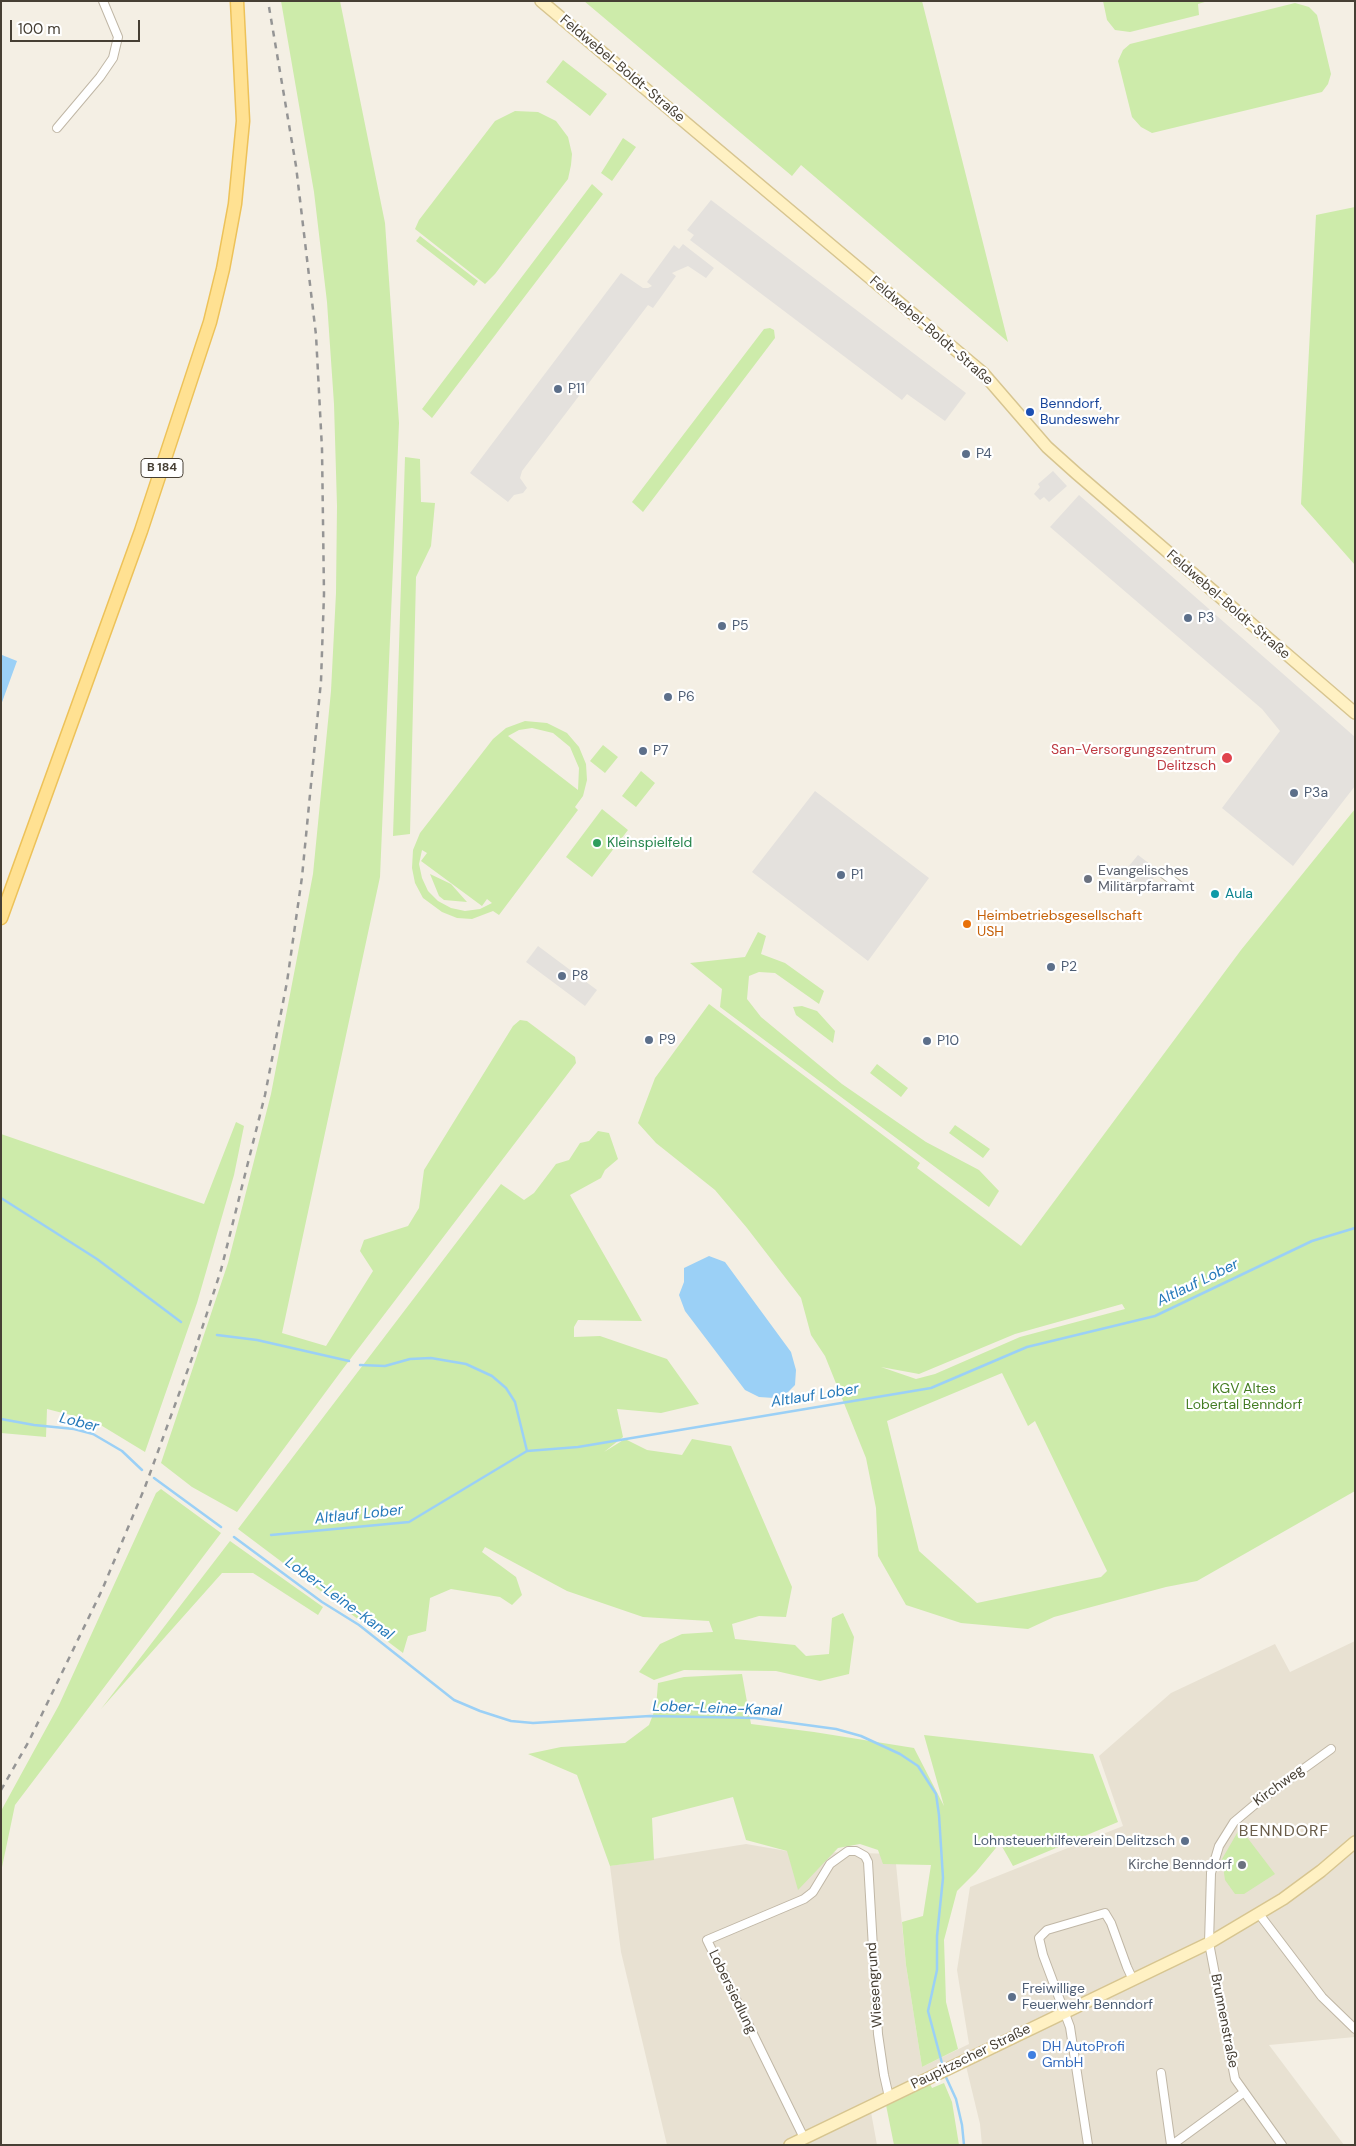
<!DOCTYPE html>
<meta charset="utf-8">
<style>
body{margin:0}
#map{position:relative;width:1356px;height:2146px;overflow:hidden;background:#f4efe4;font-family:"DM Sans",sans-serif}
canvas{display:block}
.frame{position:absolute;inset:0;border:2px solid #463f34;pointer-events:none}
.scale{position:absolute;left:10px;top:20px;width:130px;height:22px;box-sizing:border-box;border:2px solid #463f34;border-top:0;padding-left:6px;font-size:15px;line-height:18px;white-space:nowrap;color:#463f34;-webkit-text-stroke:4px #fff;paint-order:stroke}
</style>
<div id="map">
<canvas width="1356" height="2146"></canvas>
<div class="frame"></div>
<div class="scale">100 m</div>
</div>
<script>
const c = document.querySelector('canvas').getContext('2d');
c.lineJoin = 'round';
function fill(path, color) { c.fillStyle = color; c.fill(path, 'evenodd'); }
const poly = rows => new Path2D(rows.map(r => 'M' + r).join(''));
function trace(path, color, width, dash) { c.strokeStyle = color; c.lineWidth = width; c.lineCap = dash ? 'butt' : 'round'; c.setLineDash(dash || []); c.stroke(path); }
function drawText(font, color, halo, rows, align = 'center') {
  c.font = font + ' "DM Sans",sans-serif'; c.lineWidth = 4.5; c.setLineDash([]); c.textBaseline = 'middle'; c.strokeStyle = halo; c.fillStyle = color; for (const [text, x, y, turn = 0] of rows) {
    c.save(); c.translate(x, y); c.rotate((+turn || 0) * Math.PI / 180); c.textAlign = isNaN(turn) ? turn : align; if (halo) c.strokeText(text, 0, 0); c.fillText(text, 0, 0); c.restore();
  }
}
const residential = poly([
 [1355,1641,1355,2037,1269,2045,1344,2145,982,2145,980,2124,966,2066,871,2112,877,2145,667,2145,621,1952,610,1866,746,1844,787,1851,895,1854,906,1965,922,2067,969,2044,957,1970,970,1887,1123,1826,1099,1756,1171,1693,1275,1644,1290,1672]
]);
const green = poly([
 [281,1,340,1,385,223,399,423,380,877,282,1333,326,1346,373,1271,360,1251,364,1240,408,1226,419,1208,424,1170,513,1026,520,1020,527,1021,575,1057,576,1063,342,1370,237,1512,192,1487,161,1463,228,1263,271,1094,313,874,331,691,336,593,337,506,334,404,327,302,314,192],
 [584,1,922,1,1008,342,801,165,792,176],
 [1103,1,1208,1,1198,4,1199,15,1130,32,1115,30,1107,20],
 [1295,3,1309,7,1317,15,1331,74,1328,84,1322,92,1152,133,1141,127,1132,117,1118,61,1123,50,1130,44],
 [563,60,607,94,590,116,546,82],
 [515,111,538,112,556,121,568,137,572,154,571,165,568,179,495,274,485,284,415,229,419,220,495,121],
 [623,138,636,147,612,181,601,173],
 [592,184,603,194,432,418,422,409],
 [1355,207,1355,565,1301,504,1316,215],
 [420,236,478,281,474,286,416,241],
 [770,328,774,330,775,338,643,512,632,502,764,329],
 [405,457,420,459,421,502,435,503,431,546,416,577,410,834,393,836],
 [525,721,547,723,567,733,579,747,586,764,587,780,583,796,575,807,578,810,499,915,493,911,472,919,457,918,442,912,423,898,415,883,412,868,413,850,420,833,493,739,506,728],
 [532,728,553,733,570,747,579,768,578,790,508,736,519,730],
 [422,850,427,853,421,861,482,906,487,899,492,903,480,909,465,911,451,908,438,901,428,891,422,878,419,864],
 [603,745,618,757,605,773,590,761],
 [641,771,655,783,636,807,622,796],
 [602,809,628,830,592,877,566,857],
 [1355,809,1355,1491,1197,1581,1166,1587,1054,1617,1028,1629,961,1623,906,1605,878,1556,876,1508,866,1458,825,1356,811,1335,801,1298,747,1228,715,1190,656,1143,638,1123,655,1078,709,1004,920,1163,917,1168,1021,1246,1241,950],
 [1122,1304,1125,1309,1020,1337,935,1374,916,1379,881,1367,919,1374,1015,1334],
 [1002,1373,1028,1426,1035,1421,1107,1571,1101,1577,977,1603,919,1551,887,1421],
 [430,874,451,884,467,902,444,900,439,896],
 [758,932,766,936,761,954,785,963,824,991,819,1004,775,973,759,972,749,976,747,999,761,1017,842,1084,926,1142,979,1170,999,1191,989,1207,720,1007,722,989,690,963,745,957],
 [802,1006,817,1011,835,1031,833,1043,796,1015,793,1007],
 [877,1064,908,1088,901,1097,870,1073],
 [236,1122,244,1126,234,1175,197,1303,145,1452,94,1421,47,1409,46,1437,1,1433,1,1134,204,1204],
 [955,1125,990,1149,983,1158,949,1133],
 [598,1131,609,1133,618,1159,605,1170,601,1178,570,1195,642,1321,578,1320,574,1327,574,1337,600,1336,667,1359,699,1404,661,1413,617,1409,623,1437,604,1452,625,1439,647,1450,682,1455,692,1439,731,1446,792,1587,786,1617,759,1616,732,1624,735,1639,795,1645,806,1656,829,1654,832,1618,843,1613,854,1637,849,1674,820,1681,776,1671,684,1670,654,1680,639,1672,660,1644,682,1634,713,1632,709,1621,643,1617,567,1591,485,1547,482,1552,516,1577,522,1595,512,1605,500,1597,451,1589,430,1598,426,1631,408,1636,403,1653,238,1529,501,1184,524,1200,534,1193,556,1164,569,1160,580,1143,589,1141],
 [161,1489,221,1533,15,1805,1,1872,1,1811,59,1705,156,1493],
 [230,1541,323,1607,318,1615,253,1573,222,1573,101,1709],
 [742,1674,751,1724,814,1732,914,1748,944,1806,924,1735,1093,1754,1118,1822,1013,1866,1000,1843,976,1872,957,1891,944,1940,946,2002,958,2049,922,2067,906,1965,902,1922,923,1916,931,1865,883,1864,878,1850,860,1844,838,1848,798,1890,787,1851,746,1840,733,1797,652,1818,654,1860,610,1866,577,1775,528,1754,561,1747,625,1743,649,1725,656,1707,658,1683,684,1677],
 [1240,1828,1275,1874,1244,1894,1235,1894,1225,1880,1222,1859],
 [944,2083,952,2102,959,2145,894,2145,886,2105,930,2084,932,2088]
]);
const parking = poly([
 [711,200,966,393,945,421,907,394,902,400,690,240,694,235,687,230],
 [683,244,714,268,706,278,688,266,672,273,676,276,653,308,648,305,522,471,520,478,527,488,523,493,514,495,508,502,470,473,621,273,643,288,648,288,652,286,647,282,674,245,679,249],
 [1053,471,1067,486,1049,502,1044,497,1040,500,1034,494,1040,487,1038,484],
 [1079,495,1355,737,1355,786,1293,866,1222,808,1280,731,1262,709,1050,527],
 [815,791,929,878,868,961,752,872],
 [1138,855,1159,871,1145,889,1124,872],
 [538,946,597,990,585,1006,526,962]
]);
const water = poly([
 [2,655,17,661,1,705,1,656],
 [709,1256,725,1262,791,1352,796,1370,795,1385,786,1394,774,1398,759,1397,745,1390,685,1311,679,1295,684,1282,684,1268]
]);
const stream = poly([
 [1,1198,97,1259,181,1322],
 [217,1335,257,1340,349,1361],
 [360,1365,385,1366,410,1359,431,1358,466,1364,492,1376,506,1388,515,1402,527,1451],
 [1,1419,34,1425,74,1429,93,1434,122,1451,142,1470],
 [154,1478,221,1527],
 [271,1535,409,1522,527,1451,578,1447,931,1388,1027,1347,1155,1316,1312,1241,1355,1228],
 [234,1537,322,1602,359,1625,454,1700,480,1711,511,1721,533,1723,650,1716,755,1718,836,1729,861,1736,900,1754,918,1766,936,1794,939,1815,943,1878,937,1936,937,1970,928,2011,943,2067],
 [945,2075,956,2099,962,2125,964,2145]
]);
const street = poly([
 [57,128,100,77,113,58,118,37,103,1],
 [1164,874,1181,887],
 [1259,1914,1322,1997,1355,2029],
 [1161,2073,1171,2145],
 [804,2138,707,1940,804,1899,813,1892,830,1864,848,1851,856,1851,865,1856,868,1862,878,2034,884,2075,889,2097],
 [1088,2145,1070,2027,1043,1955,1039,1938,1047,1930,1105,1913,1111,1923,1127,1967,1133,1980],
 [1172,2145,1243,2093],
 [1282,2145,1235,2079,1209,1943,1211,1873,1219,1846,1234,1822,1259,1801,1331,1749]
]);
const secondary = poly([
 [541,1,983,373,1047,447,1076,473,1355,713],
 [790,2145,1209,1943,1283,1899,1321,1871,1355,1842]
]);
const primary = poly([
 [1,918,141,531,210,322,223,269,235,204,243,121,237,1]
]);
const rail = poly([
 [1,1790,29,1741,102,1590,145,1487,195,1350,221,1270,265,1095,287,982,302,877,321,681,324,594,322,449,316,335,296,166,268,1]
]);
const markers = [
 [558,389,5,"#5c6f8a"],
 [1030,412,5,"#1a4fb4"],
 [966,454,5,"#5c6f8a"],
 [1188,618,5,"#5c6f8a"],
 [722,626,5,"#5c6f8a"],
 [668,697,5,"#5c6f8a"],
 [643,751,5,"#5c6f8a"],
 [1227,758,6,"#e0444e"],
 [1294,793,5,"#5c6f8a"],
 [597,843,5,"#2e9e5b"],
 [841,875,5,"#5c6f8a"],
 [1088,879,5,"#6b7280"],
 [1215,894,5,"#0f9aa8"],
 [967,924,5,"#e8710a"],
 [1051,967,5,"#5c6f8a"],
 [562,976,5,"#5c6f8a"],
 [649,1040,5,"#5c6f8a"],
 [927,1041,5,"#5c6f8a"],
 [1185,1841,5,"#5c6f8a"],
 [1242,1865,5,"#6b7280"],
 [1012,1997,5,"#5c6f8a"],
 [1032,2055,5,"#3f7fe0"]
];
const shields = [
 [162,468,42]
];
const shieldNames = [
 ["B 184",162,468]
];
const streetNames = [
 ["Feldwebel-Boldt-Straße",622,69,40],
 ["Feldwebel-Boldt-Straße",931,331,41],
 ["Feldwebel-Boldt-Straße",1228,605,41],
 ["Kirchweg",1279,1786,-36],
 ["Wiesengrund",875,1985,-94],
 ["Lobersiedlung",732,1992,64],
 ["Brunnenstraße",1224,2021,79],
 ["Paupitzscher Straße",971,2057,-26]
];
const serviceNames = [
 ["P11",568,389],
 ["P4",976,454],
 ["P3",1198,618],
 ["P5",732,626],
 ["P6",678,697],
 ["P7",653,751],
 ["P3a",1304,793],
 ["P1",851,875],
 ["P2",1061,967],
 ["P8",572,976],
 ["P9",659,1040],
 ["P10",937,1041],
 ["Lohnsteuerhilfeverein Delitzsch",1175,1841,"right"],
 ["Freiwillige",1022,1989],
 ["Feuerwehr Benndorf",1022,2005]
];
const transitNames = [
 ["Benndorf,",1040,404],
 ["Bundeswehr",1040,420]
];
const healthNames = [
 ["San-Versorgungszentrum",1216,750],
 ["Delitzsch",1216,766]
];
const leisureNames = [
 ["Kleinspielfeld",607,843]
];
const worshipNames = [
 ["Evangelisches",1098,871],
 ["Militärpfarramt",1098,887],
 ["Kirche Benndorf",1232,1865,"right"]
];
const cultureNames = [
 ["Aula",1225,894]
];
const foodNames = [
 ["Heimbetriebsgesellschaft",977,916],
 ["USH",977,932]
];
const parkNames = [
 ["KGV Altes",1244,1389],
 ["Lobertal Benndorf",1244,1405]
];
const shopNames = [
 ["DH AutoProfi",1042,2047],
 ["GmbH",1042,2063]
];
const waterNames = [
 ["Altlauf Lober",1198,1283,-26],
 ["Altlauf Lober",815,1396,-9],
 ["Lober",79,1423,14],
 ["Altlauf Lober",359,1515,-6],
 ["Lober-Leine-Kanal",339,1599,36],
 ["Lober-Leine-Kanal",717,1709,2]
];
const quarterNames = [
 ["BENNDORF",1284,1832]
];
fill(residential, '#e8e1d2');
fill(green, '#cdebaa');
fill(parking, '#e4e1dd');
fill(water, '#9bd0f6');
trace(stream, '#9bd0f6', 2.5);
trace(street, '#c0b7a6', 10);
trace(secondary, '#d7c590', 14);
trace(primary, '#edc259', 15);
trace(street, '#fff', 8);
trace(secondary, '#fff1c3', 11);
trace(primary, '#ffe192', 12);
trace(rail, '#959595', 2.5, [6, 6]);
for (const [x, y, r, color] of markers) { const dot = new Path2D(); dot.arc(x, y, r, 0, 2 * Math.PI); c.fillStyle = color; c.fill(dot); trace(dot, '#fff', 2); }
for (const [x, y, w] of shields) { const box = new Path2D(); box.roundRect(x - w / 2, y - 9.5, w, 19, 4); c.fillStyle = '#fff'; c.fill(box); trace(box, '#463f34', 1); }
drawText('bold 12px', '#463f34', null, shieldNames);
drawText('14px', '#463f34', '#fff', streetNames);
drawText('14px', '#4e5e75', '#fff', serviceNames, 'left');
drawText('14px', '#164399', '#fff', transitNames, 'left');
drawText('14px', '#be3a42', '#fff', healthNames, 'right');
drawText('14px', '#27864d', '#fff', leisureNames, 'left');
drawText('14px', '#5b616d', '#fff', worshipNames, 'left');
drawText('14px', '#0d838f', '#fff', cultureNames, 'left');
drawText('14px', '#c56008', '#fff', foodNames, 'left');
drawText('14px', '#447d23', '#fff', parkNames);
drawText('14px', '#366cbe', '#fff', shopNames, 'left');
drawText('italic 15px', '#2579ba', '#fff', waterNames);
c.letterSpacing = '1px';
drawText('16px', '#6a5d4a', '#fff', quarterNames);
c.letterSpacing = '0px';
</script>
